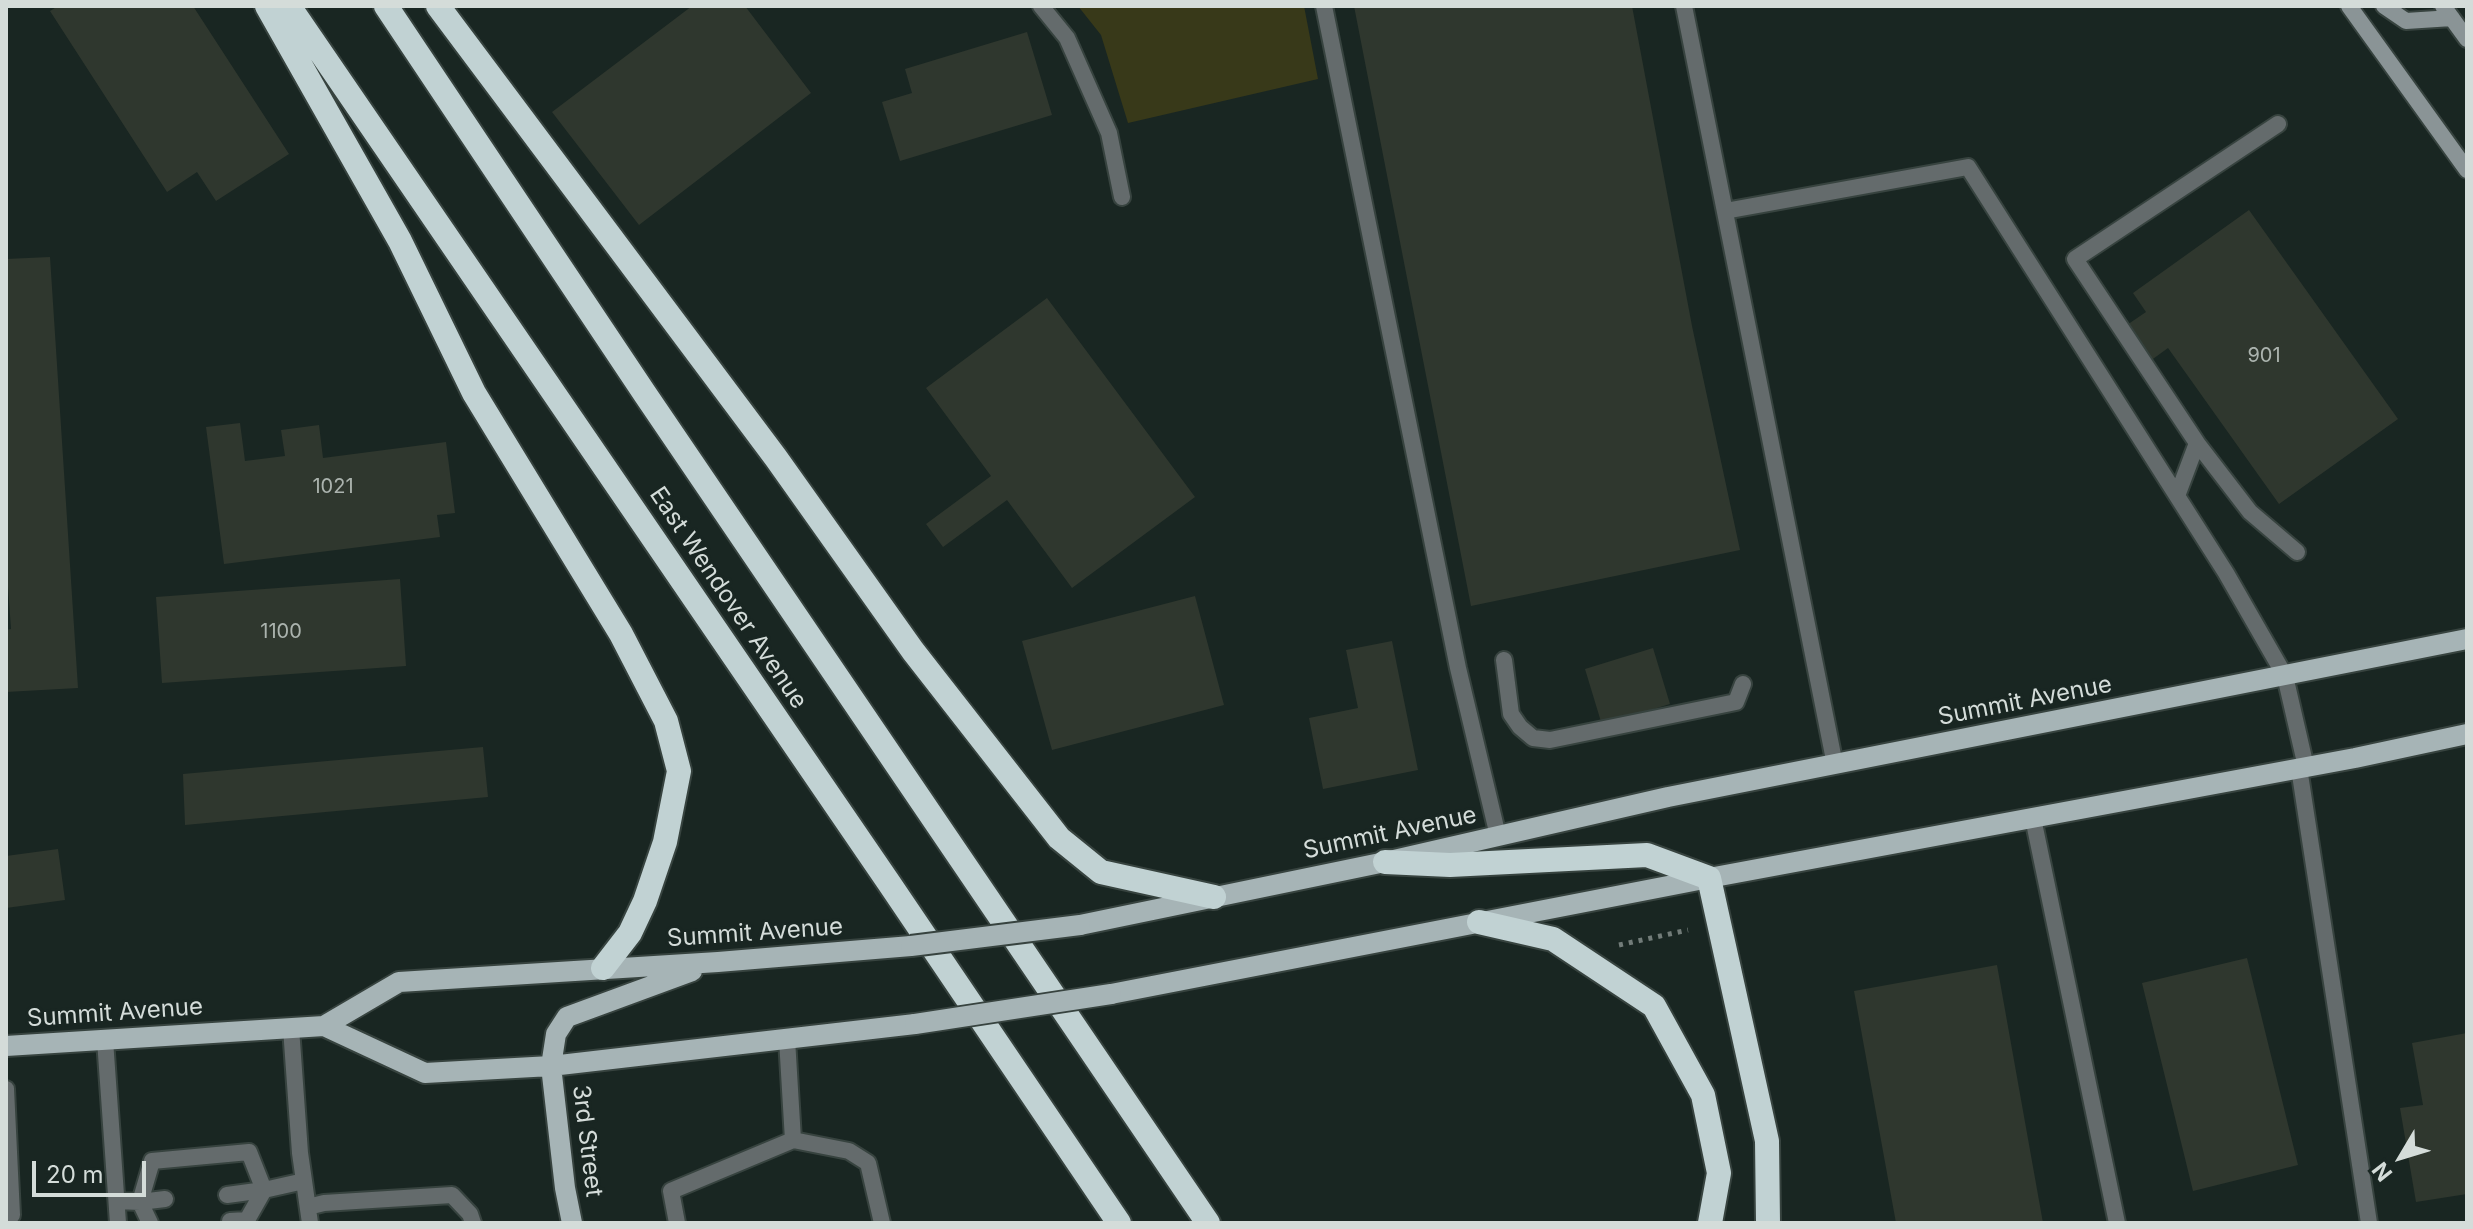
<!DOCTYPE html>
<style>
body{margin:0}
#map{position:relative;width:2473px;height:1229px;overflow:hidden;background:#192622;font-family:Inter,sans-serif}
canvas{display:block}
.frame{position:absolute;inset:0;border:8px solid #d4dcd9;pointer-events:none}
.north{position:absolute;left:2361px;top:1117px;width:80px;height:80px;-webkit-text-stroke:6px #192622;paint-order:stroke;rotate:232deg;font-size:22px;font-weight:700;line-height:32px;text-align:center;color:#d4dcd9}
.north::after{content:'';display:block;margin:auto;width:28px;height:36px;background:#d4dcd9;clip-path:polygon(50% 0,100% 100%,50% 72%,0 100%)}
.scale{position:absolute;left:32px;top:1161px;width:114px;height:36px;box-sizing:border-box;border:4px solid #d4dcd9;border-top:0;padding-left:10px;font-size:24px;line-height:28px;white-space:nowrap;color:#d4dcd9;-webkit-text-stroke:6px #192622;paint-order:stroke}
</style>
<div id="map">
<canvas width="2473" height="1229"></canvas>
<div class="frame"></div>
<div class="north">N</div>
<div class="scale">20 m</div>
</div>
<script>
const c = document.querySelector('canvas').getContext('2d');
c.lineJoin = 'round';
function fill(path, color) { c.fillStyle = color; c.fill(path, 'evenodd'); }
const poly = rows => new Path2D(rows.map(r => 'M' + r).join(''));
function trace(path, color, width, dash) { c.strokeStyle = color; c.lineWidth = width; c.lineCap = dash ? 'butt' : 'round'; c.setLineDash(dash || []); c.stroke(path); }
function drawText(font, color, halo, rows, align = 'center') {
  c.font = font + ' Inter,sans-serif'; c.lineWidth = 6; c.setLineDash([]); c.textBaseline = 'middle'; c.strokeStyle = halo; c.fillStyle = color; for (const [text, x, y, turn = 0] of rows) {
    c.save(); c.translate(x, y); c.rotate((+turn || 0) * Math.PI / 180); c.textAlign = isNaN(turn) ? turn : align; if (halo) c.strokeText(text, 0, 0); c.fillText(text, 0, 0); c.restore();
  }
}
const green = poly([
 [1078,6,1304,6,1318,79,1128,123,1101,35]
]);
const building = poly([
 [58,6,193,6,289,154,216,201,197,172,167,192,50,11],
 [692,6,745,6,811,93,639,225,552,112],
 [1354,6,1632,6,1692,326,1740,550,1471,606],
 [1027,32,1052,115,900,161,882,102,912,93,905,69],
 [2249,210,2398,419,2279,504,2168,348,2146,364,2121,329,2146,312,2133,293],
 [50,257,78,688,6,692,6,630,11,629,6,559,6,259],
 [1047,298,1195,497,1072,588,1007,500,943,547,926,524,991,476,926,388],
 [240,423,245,461,285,456,281,430,319,425,323,458,446,442,455,513,437,515,440,537,224,564,206,427],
 [400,579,406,666,162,683,156,597],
 [1195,596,1224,705,1052,750,1022,641],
 [1392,641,1418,770,1323,789,1309,718,1358,708,1346,650],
 [1653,648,1670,704,1602,725,1585,669],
 [483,747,488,797,185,825,183,774],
 [58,849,65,900,6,908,6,856],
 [2247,958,2298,1165,2193,1191,2142,983],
 [1997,965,2043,1223,1896,1223,1854,991],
 [2467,1033,2467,1194,2416,1202,2400,1108,2423,1105,2412,1043]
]);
const path = poly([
 [1619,945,1688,930]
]);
const lane = poly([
 [1041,6,1067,38,1109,133,1122,197],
 [1324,6,1458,668,1498,836],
 [1684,6,1835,765],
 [1725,211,1968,167,2226,573,2285,676,2306,767],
 [2197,443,2250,512,2297,552],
 [2177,496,2197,443,2075,259,2278,124],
 [1504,660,1511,714,1520,727,1533,738,1550,740,1736,702,1743,684],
 [2299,768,2369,1223],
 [2033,818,2117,1223],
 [291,1028,300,1153,310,1223],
 [105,1040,118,1223],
 [6,1089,12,1215,6,1215],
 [793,1140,849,1151,868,1163,882,1223],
 [165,1199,140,1202,152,1161,249,1152,264,1190,227,1195],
 [117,1201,140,1202,150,1223],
 [308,1207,324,1203,452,1195,470,1214,473,1223],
 [230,1221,247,1220,264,1190,304,1181],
 [677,1223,671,1191,793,1140,787,1039]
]);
const secondary = poly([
 [2349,6,2467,170],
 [2384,6,2406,21,2452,18],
 [2443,6,2467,39]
]);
const primary = poly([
 [1080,925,1385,862,1668,797,2467,639],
 [1111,994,1709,878,2355,758,2467,734],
 [324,1026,425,1073,551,1066,915,1024],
 [6,1046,324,1026,399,982,718,962,911,946],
 [572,1223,565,1188,551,1066,556,1034,567,1017,692,971]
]);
const highway = poly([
 [267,6,400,241,474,393,621,634,666,721,679,771,665,842,645,901,630,933,603,968],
 [289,6,889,883,1119,1223],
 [386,6,645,394,1208,1223],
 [438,6,776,458,913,651,1059,838,1101,872,1214,897],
 [1385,862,1450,865,1647,855,1709,878,1767,1141,1768,1223],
 [1479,922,1553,939,1654,1006,1703,1095,1719,1173,1710,1223]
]);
const primaryBridge = poly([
 [911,946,1080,925],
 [915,1024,1111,994]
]);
const numberNames = [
 ["901",2264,356],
 ["1021",333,487],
 ["1100",281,632]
];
const streetNames = [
 ["East Wendover Avenue",728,598,56],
 ["Summit Avenue",2025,701,-11],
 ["Summit Avenue",1390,833,-12],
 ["Summit Avenue",755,933,-4],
 ["Summit Avenue",115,1013,-4],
 ["3rd Street",587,1141,83]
];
fill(green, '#383919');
fill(building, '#2f372e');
trace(lane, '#37433f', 20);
trace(secondary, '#37433f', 20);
trace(primary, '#37433f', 24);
trace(highway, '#37433f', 28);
trace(path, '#727c79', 5, [4, 6]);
trace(lane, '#646b6c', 16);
trace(secondary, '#8a9496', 16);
trace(primary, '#a6b4b6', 20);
trace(highway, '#c1d2d3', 24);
trace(primaryBridge, '#37433f', 24, []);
trace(primaryBridge, '#a6b4b6', 20);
drawText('20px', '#abb3ae', null, numberNames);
drawText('24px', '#d4dcd9', '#192622', streetNames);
</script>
